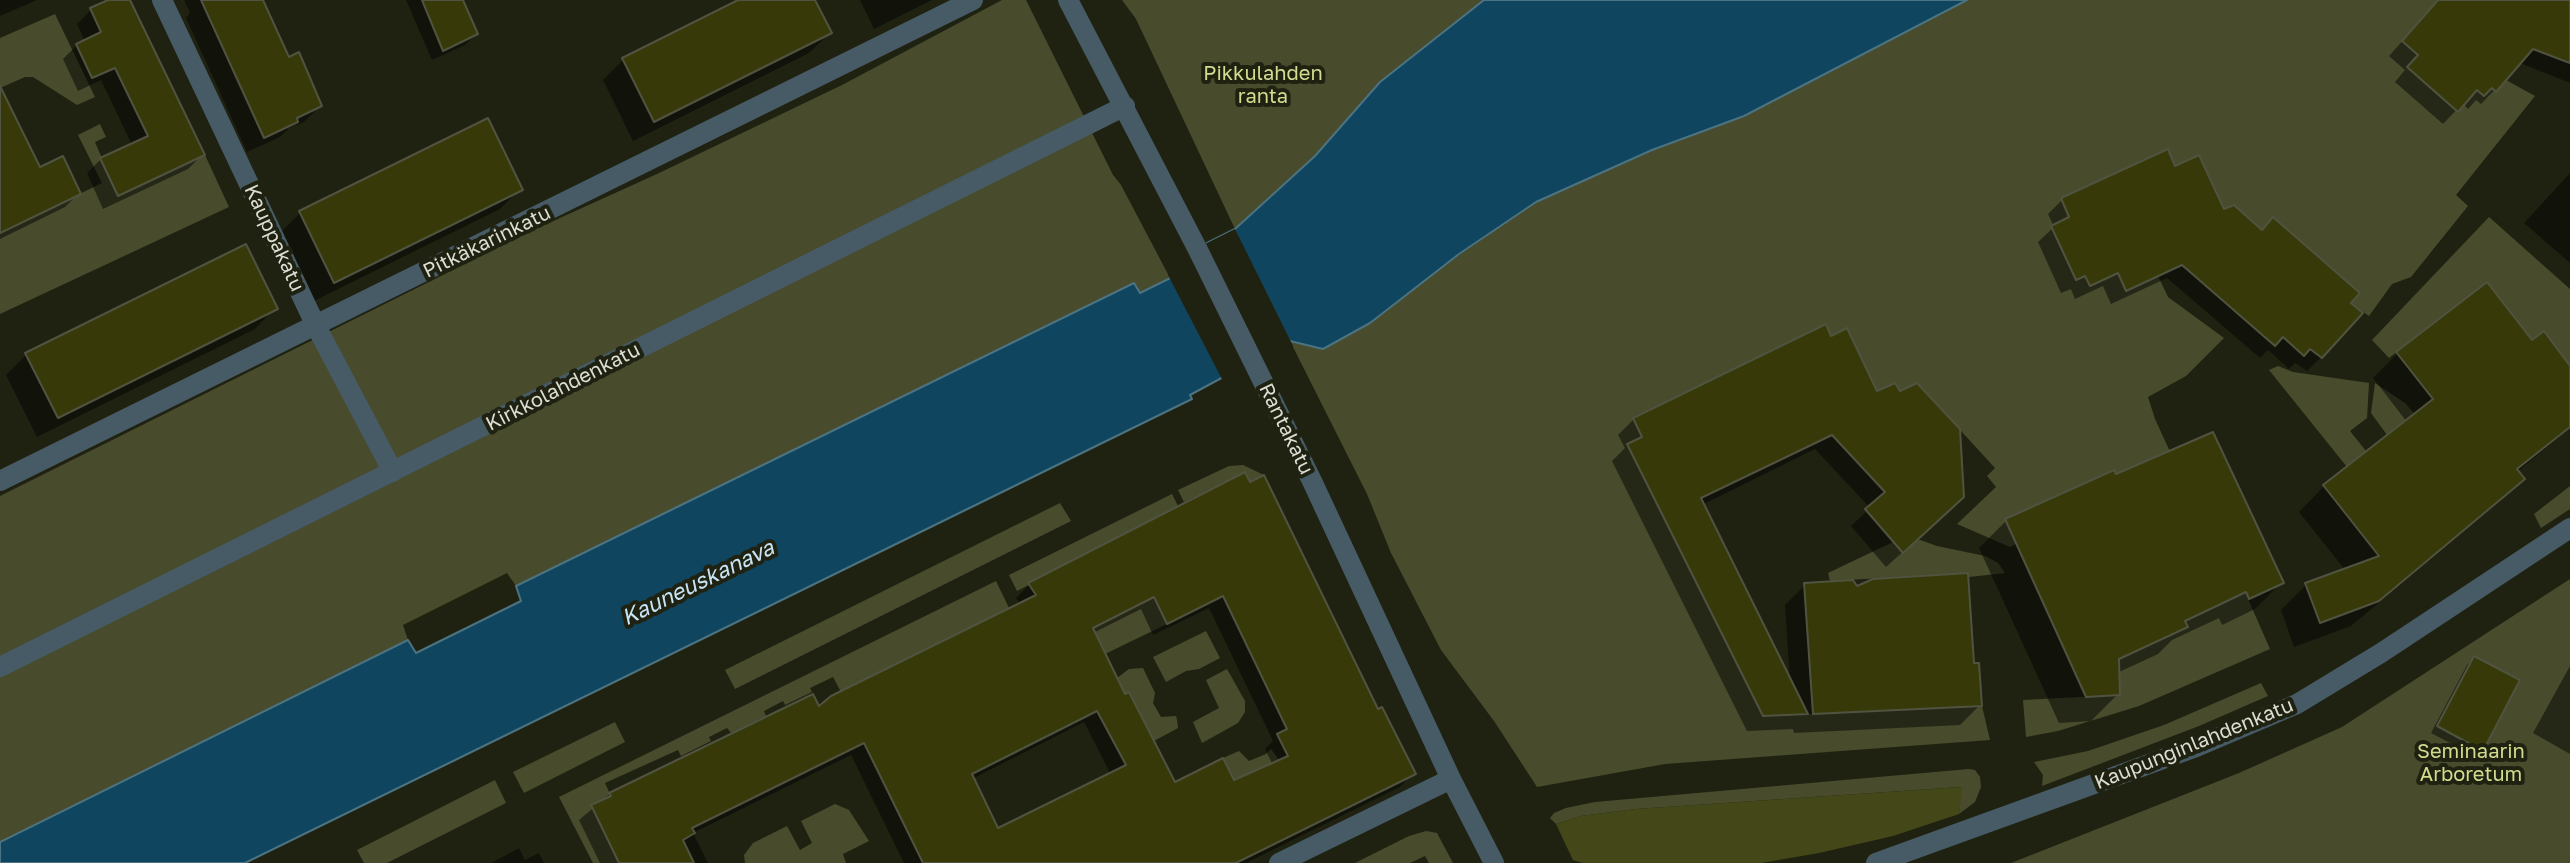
<!DOCTYPE html>
<meta charset="utf-8">
<style>
body{margin:0}
canvas{display:block;background:#202211}
</style>
<canvas width="2570" height="863"></canvas>
<script>
const c = document.querySelector('canvas').getContext('2d');
c.lineJoin = 'round';
function fill(path, color) { c.fillStyle = color; c.fill(path, 'evenodd'); }
const poly = rows => new Path2D(rows.map(r => 'M' + r).join(''));
function trace(path, color, width, dash) { c.strokeStyle = color; c.lineWidth = width; c.lineCap = dash ? 'butt' : 'round'; c.setLineDash(dash || []); c.stroke(path); }
function drawText(font, color, halo, rows, align = 'center') {
  c.font = font + ' "Golos Text",sans-serif'; c.lineWidth = 8; c.setLineDash([]); c.textBaseline = 'middle'; c.strokeStyle = halo; c.fillStyle = color; for (const [text, x, y, turn = 0] of rows) {
    c.save(); c.translate(x, y); c.rotate((+turn || 0) * Math.PI / 180); c.textAlign = isNaN(turn) ? turn : align; if (halo) c.strokeText(text, 0, 0); c.fillText(text, 0, 0); c.restore();
  }
}
const green = poly([
 [1002,0,1026,0,1113,175,1121,185,1170,278,1139,293,1134,283,516,586,507,573,403,625,408,640,0,842,0,496,529,232,657,174,842,85],
 [1122,0,1484,0,1380,82,1315,156,1235,229,1136,19],
 [1967,0,2438,0,2402,41,2418,55,2408,67,2458,111,2477,90,2484,96,2492,88,2506,80,2535,96,2456,195,2468,206,2411,277,2392,284,2369,316,2351,303,2359,292,2274,217,2262,230,2234,205,2224,209,2199,156,2175,166,2167,150,2061,198,2069,217,2051,226,2075,280,2085,276,2090,286,2118,273,2126,291,2158,276,2168,297,2224,338,2186,376,2148,397,2155,419,2217,554,2227,551,2270,649,2139,706,2058,731,2026,737,2023,700,2120,695,2119,673,2115,661,2187,628,2185,621,2197,615,2160,536,2148,542,2114,470,2005,519,2016,544,2010,547,1957,524,1996,487,1987,476,1995,468,1917,383,1899,391,1877,391,1847,329,1831,336,1825,325,1633,417,1642,437,1627,444,1763,716,1982,706,1990,740,1665,764,1537,787,1494,721,1441,650,1391,553,1367,494,1290,341,1323,349,1536,202,1652,150,1744,116],
 [55,14,95,97,77,105,33,77,25,77,0,88,0,38],
 [100,124,106,137,95,142,118,196,205,155,229,207,0,314,0,233,102,183,78,135],
 [2489,217,2570,289,2570,366,2544,331,2532,340,2487,282,2465,299,2476,314,2448,353,2428,327,2389,358,2372,340],
 [2278,366,2293,372,2369,383,2367,418,2350,431,2366,451,2347,467,2269,370],
 [2375,383,2405,403,2414,413,2387,435,2371,413],
 [1243,465,1264,475,1250,482,1244,472,1184,502,1178,490,1229,466],
 [2570,486,2570,509,2541,528,2534,514],
 [1172,494,1179,508,1017,591,1009,575],
 [1060,503,1071,521,735,689,725,670],
 [1909,536,1937,546,1985,556,1998,563,2005,573,1969,577,1968,573,1830,581,1828,573,1893,542,1897,546],
 [2570,579,2570,863,2011,863,2239,773,2342,727],
 [996,581,1009,608,841,692,833,677,810,688,812,692,785,705,783,701,764,711,766,716,731,733,727,728,709,737,711,741,681,756,678,750,605,783,611,796,591,806,619,863,593,863,559,797],
 [1154,597,1167,624,1105,654,1093,628],
 [1206,631,1220,658,1199,669,1186,671,1166,682,1153,657],
 [1143,668,1155,693,1153,703,1161,717,1176,716,1177,720,1178,728,1154,741,1129,693,1125,695,1117,678,1129,669],
 [1227,669,1245,701,1245,712,1238,723,1202,743,1193,722,1219,708,1206,680],
 [2261,683,2268,696,2199,726,2042,786,2043,775,2034,762,2088,751,2164,725],
 [615,722,625,742,524,793,513,772],
 [1271,749,1279,760,1236,785,1223,758,1239,751,1249,761,1266,754],
 [1969,769,1975,770,1980,777,1981,787,1975,802,1959,814,1961,787,1636,809,1581,816,1556,824,1550,818,1554,813,1566,808,1595,802],
 [495,780,506,803,387,863,364,863,357,850],
 [835,804,849,810,869,841,843,854,846,863,745,863,744,855,753,843,787,826,800,850,812,843,801,821],
 [1426,831,1437,833,1453,863,1429,863,1425,856,1410,863,1355,863,1409,836]
]);
const forest = poly([
 [1962,787,1959,814,1893,836,1819,853,1761,863,1583,863,1573,860,1556,824,1581,816,1636,809]
]);
const water = poly([
 [1484,0,1967,0,1744,116,1652,150,1536,202,1459,254,1370,323,1323,349,1290,341,1190,395,1192,399,245,863,0,863,0,842,408,640,416,653,521,601,516,586,1134,283,1140,293,1213,257,1207,243,1235,229,1315,156,1380,82,1484,0]
]);
const pier = poly([
 [1235,229,1293,346,1224,383,1168,275,1208,255,1203,245]
]);
const shadow = poly([
 [0,0,37,0,0,16],
 [112,0,128,0,202,155,188,169,103,209,87,173,101,159,132,145,101,80,78,91,63,59,77,45,85,42,77,24,91,10],
 [184,0,261,0,288,59,320,106,304,122,289,128,280,137,247,152,186,18,190,13],
 [406,0,461,0,476,34,465,45,432,60],
 [743,0,813,0,830,33,809,53,633,141,603,80,623,60],
 [860,0,932,0,874,29],
 [2439,0,2570,0,2570,83,2520,63,2481,104,2476,100,2468,109,2463,103,2443,124,2395,82,2405,70,2389,56],
 [0,106,39,169,79,193,65,207,0,239],
 [2174,169,2223,211,2348,303,2321,357,2307,371,2295,363,2289,369,2268,350,2260,358,2167,278,2111,304,2103,286,2075,299,2071,289,2061,293,2038,242,2054,227,2048,214,2062,200],
 [2570,173,2570,263,2524,223],
 [520,189,500,209,314,301,280,233,300,213],
 [275,308,255,329,37,437,6,375,26,355],
 [1830,339,1876,394,1946,513,1886,567,1851,526,1870,508,1815,449,1702,505,1790,682,1785,605,1805,585,1857,588,1972,665,1980,705,1960,725,1794,733,1793,729,1747,731,1612,461,1625,448,1618,435,1634,419],
 [2531,343,2570,369,2570,428,2517,472,2522,479,2497,504,2351,626,2294,647,2281,610,2306,585,2346,571,2299,512,2324,486,2407,422,2373,378,2398,353],
 [2113,472,2282,582,2255,609,2222,625,2219,618,2172,640,2158,654,2117,673,2118,694,2091,721,2059,723,1979,548,2006,521],
 [1206,496,1377,712,1413,773,1400,787,1246,863,904,863,851,755,693,833,708,863,600,863,579,820,610,794,812,696,818,709,1021,605,1016,598,1029,585],
 [1209,608,1273,741,1265,749,1273,765,1233,783,1175,785,1124,697,1093,633,1141,609,1153,635],
 [1084,722,1111,775,997,830,972,779],
 [2474,658,2482,749,2475,756,2431,733,2467,665],
 [2570,666,2570,754,2533,733],
 [519,848,525,860,539,853,544,863,491,863]
]);
const building = poly([
 [108,0,130,0,205,155,118,196,100,158,148,136,115,68,92,78,76,44,101,32,90,8,108,0],
 [201,0,263,0,289,57,299,52,322,106,297,118,298,122,264,138,201,0],
 [422,0,463,0,478,34,443,51,422,0],
 [738,0,815,0,832,33,654,122,622,58,738,0],
 [2438,0,2570,0,2570,63,2533,49,2496,92,2492,88,2484,96,2477,90,2458,112,2407,67,2418,55,2402,41,2438,0],
 [0,86,40,167,63,156,81,194,0,233,0,86],
 [488,118,523,190,334,283,299,211,488,118],
 [2168,149,2175,166,2199,155,2224,209,2234,205,2262,230,2273,217,2360,293,2351,303,2363,313,2322,358,2310,349,2304,356,2283,337,2275,346,2182,265,2126,291,2118,273,2090,286,2085,276,2076,280,2051,226,2069,217,2061,198,2168,149],
 [246,244,278,309,58,418,25,353,246,244],
 [2487,282,2532,340,2544,331,2570,366,2570,427,2517,469,2525,479,2379,601,2320,623,2305,583,2379,556,2323,485,2433,399,2396,352,2487,282],
 [1826,324,1831,336,1847,328,1877,391,1895,383,1900,391,1917,383,1960,429,1964,497,1903,553,1865,509,1885,492,1832,435,1701,498,1808,714,1763,716,1627,444,1642,437,1633,418,1826,324],
 [2213,432,2284,583,2249,599,2246,592,2185,621,2188,627,2119,659,2120,695,2086,697,2005,519,2114,470,2116,474,2213,432],
 [1245,472,1250,482,1264,475,1378,709,1382,707,1416,774,1236,863,923,863,864,743,692,828,695,833,683,840,694,863,619,863,591,805,611,796,609,793,813,694,819,706,831,696,1036,595,1028,583,1245,472],
 [1223,596,1287,729,1277,734,1288,756,1234,780,1223,758,1175,782,1129,692,1125,694,1093,628,1154,597,1167,624,1223,596],
 [1097,711,1126,765,998,828,972,774,1097,711],
 [1968,573,1974,663,1979,663,1982,706,1813,714,1804,583,1853,580,1857,586,1873,579,1968,573],
 [2474,656,2520,680,2483,751,2437,726,2474,656]
]);
const minor = poly([
 [162,0,316,326,393,472],
 [1068,0,1197,248,1312,481,1451,779,1494,863],
 [0,481,973,0],
 [0,667,1125,106],
 [1279,863,1451,779],
 [1876,863,2196,747,2297,704,2381,653,2570,528]
]);
const parkNames = [
 ["Pikkulahden",1263,74],
 ["ranta",1263,97],
 ["Seminaarin",2471,752],
 ["Arboretum",2471,775]
];
const streetNames = [
 ["Kauppakatu",274,238,65],
 ["Pitkäkarinkatu",487,242,-26],
 ["Kirkkolahdenkatu",563,387,-27],
 ["Rantakatu",1286,429,64],
 ["Kaupunginlahdenkatu",2194,744,-22]
];
const waterNames = [
 ["Kauneuskanava",698,583,-26]
];
fill(green, '#484b2c');
fill(forest, '#444818');
fill(water, '#0f455e');
trace(water, '#4c7381', 2);
fill(pier, '#202211');
fill(shadow, '#0007');
fill(building, '#373a08');
trace(building, '#505340', 2);
trace(minor, '#475b67', 20);
drawText('20px', '#d2db8e', '#202211', parkNames);
drawText('20px', '#dcded3', '#202211', streetNames);
drawText('italic 22px', '#c8e5f7', '#202211', waterNames);
</script>
